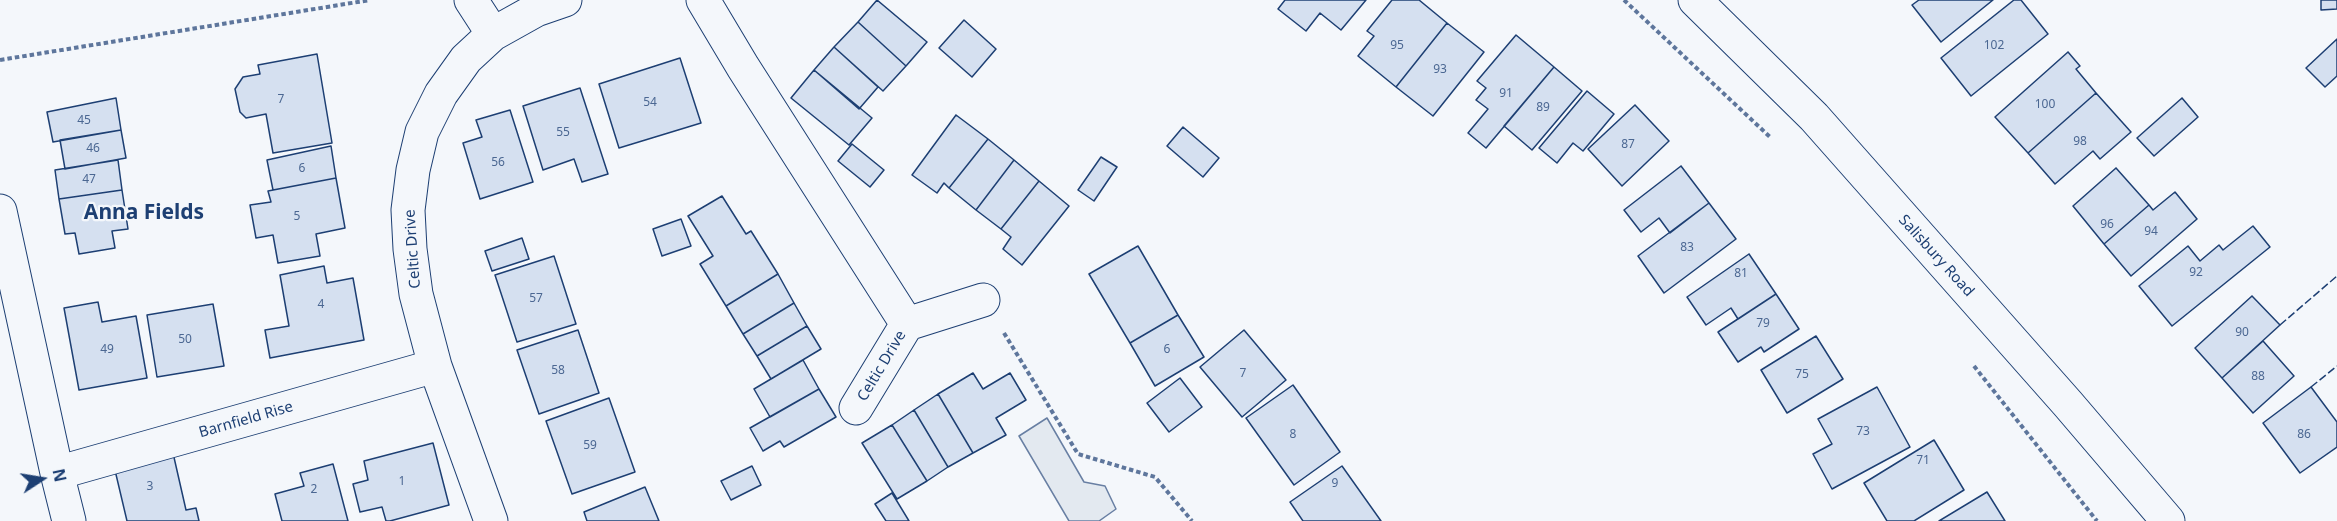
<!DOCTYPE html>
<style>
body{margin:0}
#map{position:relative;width:2337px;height:521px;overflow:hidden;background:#f4f7fb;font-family:"Noto Sans",sans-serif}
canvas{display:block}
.north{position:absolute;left:12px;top:449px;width:60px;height:60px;-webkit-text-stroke:4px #f4f7fb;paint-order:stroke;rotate:78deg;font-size:16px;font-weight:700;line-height:24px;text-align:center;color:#1d3f73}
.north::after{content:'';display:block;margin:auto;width:21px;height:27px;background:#1d3f73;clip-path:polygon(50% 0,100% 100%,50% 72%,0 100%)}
</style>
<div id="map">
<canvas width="2337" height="521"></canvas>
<div class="north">N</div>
</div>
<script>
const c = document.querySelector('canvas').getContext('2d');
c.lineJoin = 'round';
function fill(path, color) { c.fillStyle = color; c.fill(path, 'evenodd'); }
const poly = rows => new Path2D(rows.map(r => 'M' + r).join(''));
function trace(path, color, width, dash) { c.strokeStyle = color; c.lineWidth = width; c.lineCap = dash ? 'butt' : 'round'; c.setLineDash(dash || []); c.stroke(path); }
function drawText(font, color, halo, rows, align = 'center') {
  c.font = font + ' "Noto Sans",sans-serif'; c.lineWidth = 4.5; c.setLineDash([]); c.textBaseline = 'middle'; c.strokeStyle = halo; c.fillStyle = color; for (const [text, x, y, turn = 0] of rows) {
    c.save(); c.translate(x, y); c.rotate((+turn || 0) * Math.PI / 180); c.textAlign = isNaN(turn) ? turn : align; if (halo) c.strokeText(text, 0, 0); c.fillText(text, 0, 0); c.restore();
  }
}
const green = poly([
 [1047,418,1084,482,1105,486,1116,509,1099,521,1069,521,1019,436,1047,418]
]);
const building = poly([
 [877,0,927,42,906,66,858,22,877,0],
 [1285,0,1366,0,1341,30,1320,13,1306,31,1278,9,1285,0],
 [1392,0,1419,0,1447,23,1396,87,1358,56,1374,36,1367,31,1392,0],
 [1919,0,1993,0,1941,42,1912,5,1919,0],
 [2014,0,2021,0,2048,34,1971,96,1941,58,2014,0],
 [2321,0,2337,0,2337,9,2321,10,2321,0],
 [964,20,996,49,972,77,939,48,964,20],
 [858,22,906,66,883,91,834,47,858,22],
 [1447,23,1484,52,1433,116,1396,87,1447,23],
 [1516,35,1554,67,1486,148,1468,133,1488,109,1476,100,1486,88,1477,81,1516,35],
 [2337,39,2337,76,2325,87,2306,68,2337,39],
 [834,47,878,87,859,109,814,70,834,47],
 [2068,52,2080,66,2076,69,2096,93,2028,153,1995,117,2068,52],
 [317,54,332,143,273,153,266,114,246,118,240,112,235,89,243,77,260,74,258,65,317,54],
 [680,58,701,123,619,148,599,84,680,58],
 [1554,67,1582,91,1532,150,1504,126,1554,67],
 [814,70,872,118,849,145,791,98,814,70],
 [580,88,608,174,582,182,574,159,543,170,523,106,580,88],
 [1587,91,1614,114,1583,151,1573,143,1557,163,1539,148,1587,91],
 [2096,93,2131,132,2100,159,2093,151,2055,184,2028,153,2096,93],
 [116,98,121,130,53,142,47,112,116,98],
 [2182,98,2198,117,2154,156,2137,138,2182,98],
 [1635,105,1669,141,1622,186,1588,149,1635,105],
 [510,110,533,182,480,199,463,143,482,137,476,120,510,110],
 [956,115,988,139,949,188,944,183,937,193,912,175,956,115],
 [1183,127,1219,158,1203,177,1167,146,1183,127],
 [121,130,126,158,65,169,60,140,121,130],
 [988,139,1014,160,976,210,949,188,988,139],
 [852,144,884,170,870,187,838,161,852,144],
 [331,146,336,178,273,190,267,160,331,146],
 [1101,157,1117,167,1094,201,1078,190,1101,157],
 [118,160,122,190,59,199,55,170,118,160],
 [1014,160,1039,181,1001,229,976,210,1014,160],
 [1681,166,1709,203,1670,233,1659,218,1641,232,1624,210,1681,166],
 [2116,168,2149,205,2104,244,2073,206,2116,168],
 [336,178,345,228,316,234,320,256,278,263,273,235,256,238,250,205,271,202,268,191,336,178],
 [1039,181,1069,206,1022,265,1003,249,1011,237,1001,229,1039,181],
 [122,190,128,229,112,231,115,248,79,254,75,233,65,234,59,199,122,190],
 [2175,192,2197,219,2131,276,2104,244,2149,205,2153,210,2175,192],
 [722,196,746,234,751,231,778,274,726,306,700,264,713,256,688,216,722,196],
 [1709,203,1736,239,1664,293,1638,256,1709,203],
 [681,219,691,246,662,256,653,229,681,219],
 [2253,226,2270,247,2172,326,2139,286,2188,246,2200,261,2219,245,2223,250,2253,226],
 [522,238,529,259,492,271,485,251,522,238],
 [1138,246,1178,315,1130,343,1089,274,1138,246],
 [1749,254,1776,294,1738,319,1731,308,1706,325,1687,297,1749,254],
 [554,256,576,324,517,342,495,275,554,256],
 [324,266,327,283,353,278,364,340,270,358,265,330,289,326,280,275,324,266],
 [778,274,794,303,743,334,726,306,778,274],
 [1776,294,1799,329,1764,352,1761,347,1738,362,1718,332,1776,294],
 [2252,296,2280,325,2222,378,2195,348,2252,296],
 [98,302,102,322,136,316,147,378,79,390,64,308,98,302],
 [794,303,807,326,757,356,743,334,794,303],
 [213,304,224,366,157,377,147,315,213,304],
 [1178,315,1204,357,1155,386,1130,343,1178,315],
 [807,326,821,349,771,379,757,356,807,326],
 [578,330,599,393,539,414,517,350,578,330],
 [1244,330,1286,380,1242,417,1200,367,1244,330],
 [1816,336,1843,379,1787,413,1761,370,1816,336],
 [2263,341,2294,376,2253,413,2222,378,2263,341],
 [803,360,819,389,770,417,754,389,803,360],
 [973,373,983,389,1010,373,1026,400,996,418,1006,435,973,453,938,394,973,373],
 [1180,378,1202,407,1169,432,1147,403,1180,378],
 [1293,385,1340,452,1294,485,1246,418,1293,385],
 [1877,387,1910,447,1832,489,1813,454,1832,444,1818,419,1877,387],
 [2311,387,2337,422,2337,447,2300,473,2263,423,2311,387],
 [819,389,836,417,784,447,780,441,763,451,750,428,819,389],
 [938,394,973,453,948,467,914,410,938,394],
 [609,398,635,472,572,494,546,421,609,398],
 [914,410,948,467,927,481,892,425,914,410],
 [892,425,927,481,897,499,862,443,892,425],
 [1934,440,1964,490,1914,521,1887,521,1864,483,1934,440],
 [433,443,449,505,390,521,386,521,382,507,360,512,353,484,368,480,364,461,433,443],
 [173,453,186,510,196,508,199,521,127,521,114,466,173,453],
 [333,464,348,521,282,521,275,494,304,486,300,473,333,464],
 [752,466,761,485,731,500,721,481,752,466],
 [1342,466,1381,521,1303,521,1290,502,1342,466],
 [645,487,659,521,587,521,584,512,645,487],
 [1987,492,2005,521,1939,521,1987,492],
 [892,493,909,521,886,521,875,504,892,493]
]);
const path = poly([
 [1624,0,1770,137],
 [0,60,370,0],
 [1004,333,1078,454,1155,477,1192,521],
 [1974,366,2097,521]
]);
const minor = poly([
 [471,0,493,34],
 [703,0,743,67,907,324,983,300],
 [1695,0,1814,117,2068,404,2168,521],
 [0,211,57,473],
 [856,408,907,324],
 [69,521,57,473,435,366],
 [491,521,435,366,416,294,410,249,408,210,413,170,422,132,441,94,466,59,493,34,536,10,565,0]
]);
const fence = poly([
 [2280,325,2337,276],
 [2311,387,2337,366]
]);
const numberNames = [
 ["95",1397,46],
 ["102",1994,46],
 ["93",1440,70],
 ["91",1506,94],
 ["7",281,100],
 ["54",650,103],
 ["100",2045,105],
 ["89",1543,108],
 ["45",84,121],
 ["55",563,133],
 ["98",2080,142],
 ["87",1628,145],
 ["46",93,149],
 ["56",498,163],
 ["6",302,169],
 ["47",89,180],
 ["5",297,217],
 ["96",2107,225],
 ["94",2151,232],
 ["83",1687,248],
 ["92",2196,273],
 ["81",1741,274],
 ["57",536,299],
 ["4",321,305],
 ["79",1763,324],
 ["90",2242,333],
 ["50",185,340],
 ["49",107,350],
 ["6",1167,350],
 ["58",558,371],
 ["7",1243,374],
 ["75",1802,375],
 ["88",2258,377],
 ["73",1863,432],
 ["8",1293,435],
 ["86",2304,435],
 ["59",590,446],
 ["71",1923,461],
 ["1",402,482],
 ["9",1335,484],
 ["3",150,487],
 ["2",314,490]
];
const streetNames = [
 ["Celtic Drive",413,249,-94],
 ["Salisbury Road",1936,256,48],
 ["Celtic Drive",882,366,-59],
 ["Barnfield Rise",246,420,-16]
];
const districtNames = [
 ["Anna Fields",144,213]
];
fill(green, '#e3e9f0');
trace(green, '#687fa3', 1.5);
fill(building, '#d5e0f0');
trace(building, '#1d3f73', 1.5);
trace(minor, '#1d3f73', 35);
trace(path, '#5e769c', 4, [4.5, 3]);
trace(minor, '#f4f7fb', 33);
trace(fence, '#1d3f73', 1.5, [8, 3]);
drawText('12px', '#4b6792', null, numberNames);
drawText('15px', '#1d3f73', '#f4f7fb', streetNames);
drawText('bold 21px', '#1d3f73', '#f4f7fb', districtNames);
</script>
